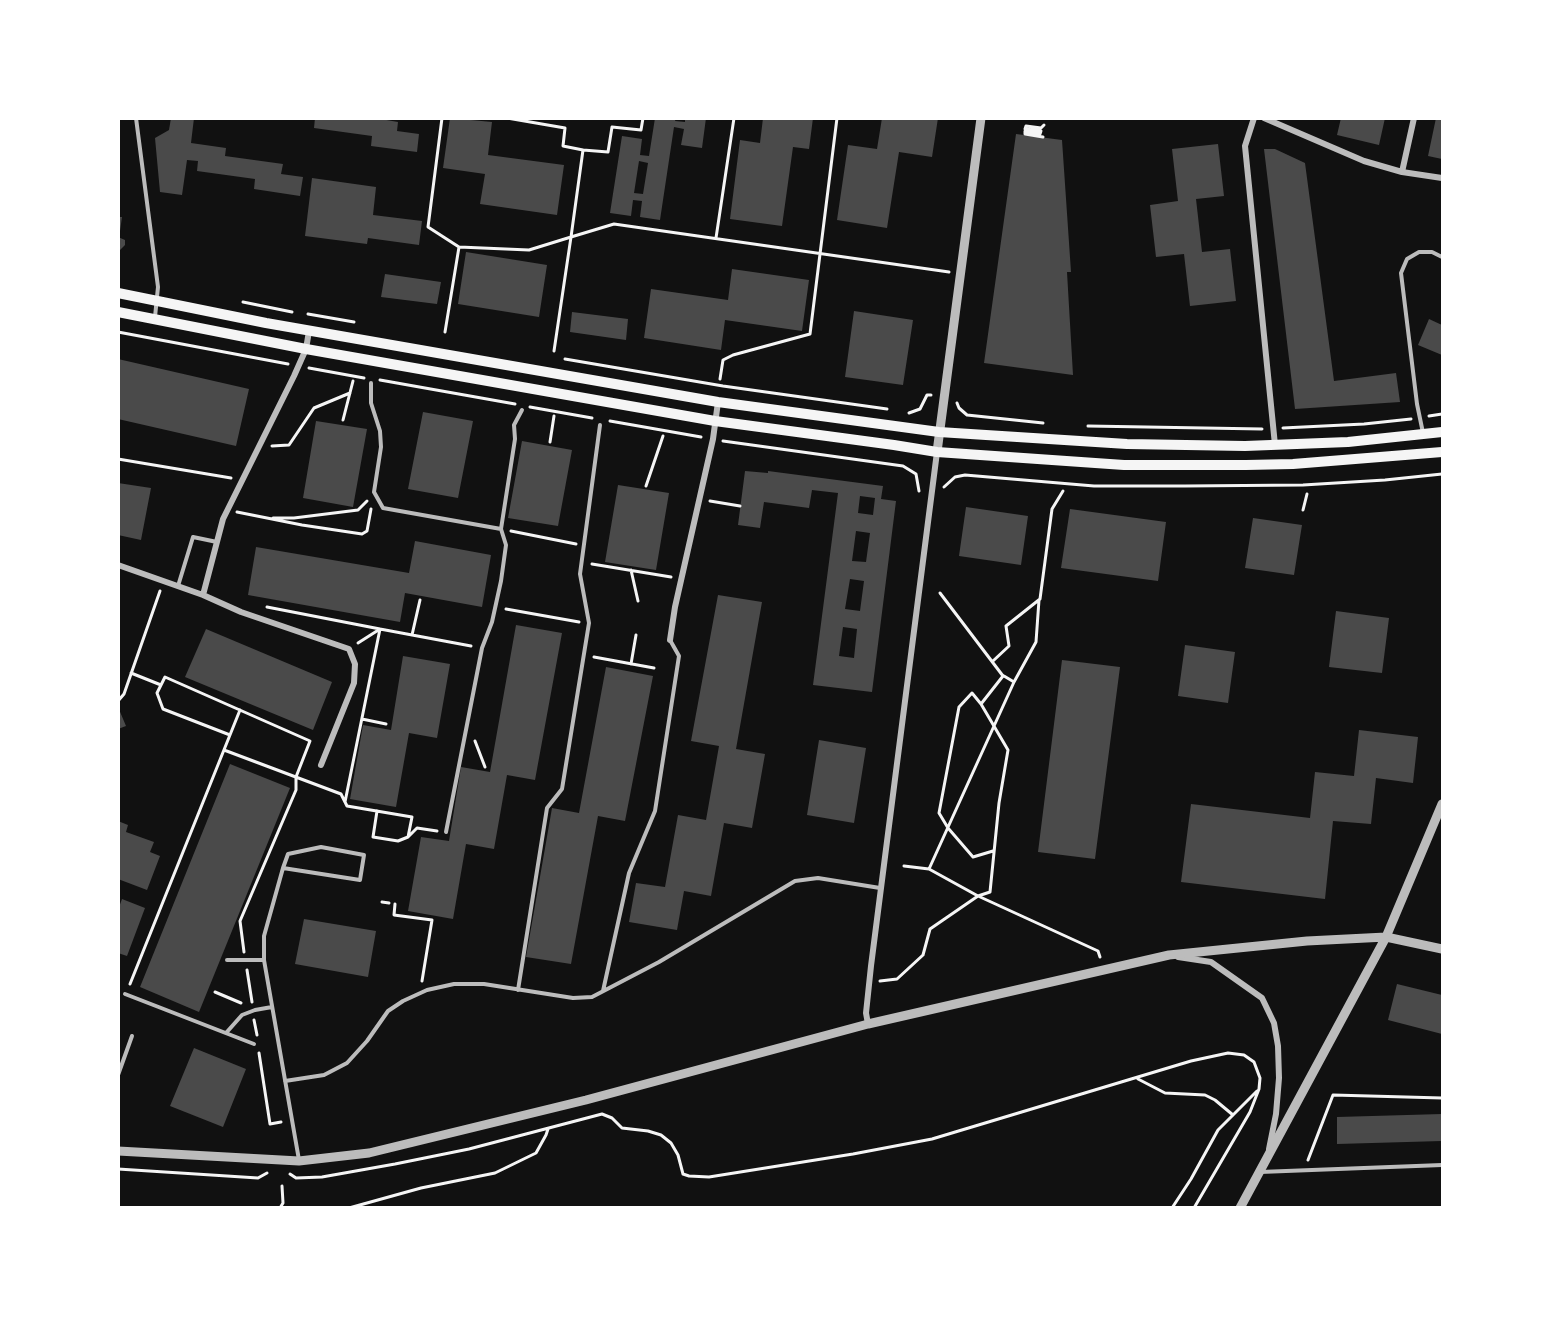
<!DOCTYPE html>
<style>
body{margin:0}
#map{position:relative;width:1561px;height:1326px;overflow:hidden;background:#111;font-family:"IBM Plex Sans",sans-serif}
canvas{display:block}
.frame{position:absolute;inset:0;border:120px solid #fff;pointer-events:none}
</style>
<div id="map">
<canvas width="1561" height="1326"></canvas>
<div class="frame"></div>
</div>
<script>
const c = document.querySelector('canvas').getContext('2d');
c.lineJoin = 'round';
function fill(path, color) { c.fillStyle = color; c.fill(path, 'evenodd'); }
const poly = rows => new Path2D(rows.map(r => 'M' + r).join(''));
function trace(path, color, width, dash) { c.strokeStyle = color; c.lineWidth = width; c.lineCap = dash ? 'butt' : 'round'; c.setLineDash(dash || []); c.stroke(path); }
const building = poly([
 [171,118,194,118,191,143,226,148,225,156,283,164,281,174,303,177,300,196,254,189,255,179,197,171,198,161,187,160,182,195,160,192,155,138,169,130],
 [315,118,375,118,398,122,397,131,419,134,417,152,371,146,372,136,314,128],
 [450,118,492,122,488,155,564,165,557,215,480,204,485,174,443,168],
 [655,118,676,118,675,121,685,122,685,118,706,118,702,148,681,145,684,129,674,127,660,220,640,217,642,201,633,200,631,216,610,213,622,136,642,139,640,155,649,156],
 [639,161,648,163,643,194,634,193],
 [763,118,813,118,809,149,793,147,782,226,730,219,740,140,760,143],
 [882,118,938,118,932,157,899,152,887,228,837,220,848,145,877,149],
 [1341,118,1385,118,1379,145,1337,135],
 [1436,118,1442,118,1442,159,1428,156],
 [1016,134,1062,140,1071,272,1067,272,1073,375,984,363],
 [1218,144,1224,196,1196,199,1202,252,1230,249,1236,301,1190,306,1184,254,1156,257,1150,205,1178,201,1172,149],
 [1264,149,1275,149,1305,163,1334,381,1396,373,1400,402,1295,409],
 [312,178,376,187,373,215,422,221,419,245,368,238,367,244,305,236],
 [118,217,122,217,120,231,118,231],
 [118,237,125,240,125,245,118,252],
 [466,252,547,265,539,317,458,304],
 [732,269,809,280,802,331,725,320,721,350,644,338,651,289,728,300],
 [385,274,441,282,437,304,381,297],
 [854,311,913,320,903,385,845,377],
 [572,312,628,319,626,340,570,332],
 [1429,319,1442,325,1442,355,1418,345],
 [118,359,249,389,236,446,118,419],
 [423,412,473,421,458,498,408,489],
 [316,421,367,429,353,507,303,498],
 [522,441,572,450,558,526,508,518],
 [745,471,768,473,768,471,883,486,881,499,896,501,872,692,813,685,838,493,812,490,809,508,764,502,760,528,738,525],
 [860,496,875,498,873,515,858,513],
 [856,531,870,533,866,562,852,561],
 [850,579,864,581,860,611,845,609],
 [843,627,857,629,854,658,839,656],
 [118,483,151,488,141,540,118,535],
 [618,485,669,493,656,570,605,562],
 [966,507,1028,516,1021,565,959,556],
 [1070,509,1166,522,1158,581,1061,568],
 [1253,518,1302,525,1294,575,1245,568],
 [415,541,491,555,482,607,405,593,400,622,248,595,256,547,409,573],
 [718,595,762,602,736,749,765,754,752,828,724,823,711,896,684,891,677,930,629,922,636,883,665,887,678,815,706,820,719,746,691,741],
 [1336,611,1389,618,1382,673,1329,667],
 [516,625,562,633,535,780,507,775,494,849,466,844,453,919,408,911,421,837,449,841,461,767,490,772],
 [206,629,332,682,313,730,185,677],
 [1185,645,1235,652,1228,703,1178,696],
 [403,656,450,664,437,738,409,733,396,807,350,799,363,725,391,730],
 [1062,660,1120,667,1095,859,1038,852],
 [606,667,653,676,625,821,598,816,571,964,526,957,552,808,579,813],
 [118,707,126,726,118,729],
 [1359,730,1418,737,1413,783,1376,778,1371,824,1333,821,1325,899,1181,882,1191,804,1310,818,1315,772,1354,776],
 [819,740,866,748,854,823,807,815],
 [230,764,290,788,199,1012,140,987],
 [118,821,128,825,126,832,154,842,150,852,160,856,147,890,118,879],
 [122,899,145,908,127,956,118,953,118,910],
 [304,919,376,931,368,977,295,964],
 [1397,984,1442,995,1442,1034,1388,1020],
 [194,1048,246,1069,223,1127,170,1106],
 [1442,1114,1442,1141,1337,1144,1337,1117]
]);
const path = poly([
 [442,118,428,227,459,247,529,250,571,237,583,150,563,146,565,128,507,118],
 [1043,137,1025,134,1025,131,1040,134,1041,131,1025,129,1026,126,1041,128,1044,125],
 [583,150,608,152,612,127,641,130,643,118],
 [716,238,734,118],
 [243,302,292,312],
 [308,314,354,322],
 [118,332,288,364],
 [445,332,459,247],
 [554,351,571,237,614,224,949,272],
 [565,359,723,386,887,409],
 [309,368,364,378],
 [720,379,723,360,733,355,810,334,837,118],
 [380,380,515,404],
 [957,403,959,408,967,415,1043,423],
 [530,407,592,418],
 [909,413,920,409,927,395,931,395],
 [1429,416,1442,414],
 [343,420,353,381],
 [610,421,701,437],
 [1088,426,1262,429],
 [1283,428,1364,424,1411,419],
 [723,441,903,466,916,474,919,491],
 [550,442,554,416],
 [272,446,289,445,314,408,350,393],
 [118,459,231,478],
 [646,486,663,436],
 [944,487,955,477,965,475,1094,486,1185,486,1303,485,1385,480,1442,474],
 [710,501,740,506],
 [1303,510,1307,494],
 [237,512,302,525,362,534,367,531,371,509],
 [273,518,294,518,358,510,367,501],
 [511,531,576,544],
 [592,564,671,577],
 [631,570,638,601],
 [267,607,380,629,345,802],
 [506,609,579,622],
 [412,635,420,600],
 [358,643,380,629,471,646],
 [594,657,654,668],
 [993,661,1009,646,1006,626,1040,599,1052,509,1063,491],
 [631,664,636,635],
 [131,673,161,685],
 [1014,682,1036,642,1039,600],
 [118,701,124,694,160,591],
 [981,704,972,693,959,707,939,813,948,828,973,857,993,851],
 [362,719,386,724],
 [230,735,163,709,157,693,165,677,310,741,296,777,296,790,240,921,244,952],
 [475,741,485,767],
 [224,750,341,794,347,806,412,817,408,837],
 [377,811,373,837,398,841,408,837,417,828,437,831],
 [904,866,929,869,978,896,990,892,999,803,1008,750,981,704,1003,676,940,593],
 [929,869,1014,682,1004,676],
 [382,902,389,903],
 [395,904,394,915,432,920,422,981],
 [247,970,252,1002],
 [880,981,897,979,923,955,930,929,978,896,1098,951,1100,957],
 [130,984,240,710],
 [215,992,241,1003],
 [254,1020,257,1035],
 [259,1053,270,1124,281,1122],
 [1138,1079,1165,1093,1205,1095,1215,1100,1233,1115],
 [1308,1160,1333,1095,1442,1098],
 [118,1169,258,1178,267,1173],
 [290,1174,296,1178,322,1177,395,1164,469,1149,602,1114,612,1118,622,1128,648,1131,661,1135,671,1143,678,1155,683,1174,689,1176,709,1177,853,1154,932,1139,1191,1061,1228,1053,1244,1055,1254,1062,1260,1078,1259,1089,1250,1112,1194,1208],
 [280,1208,283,1203,282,1186],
 [349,1208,421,1188,495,1173,536,1153,546,1135,548,1129],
 [1172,1208,1191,1179,1218,1130,1257,1091]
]);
const service = poly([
 [136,118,158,287,155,317],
 [371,383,371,403,380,431,381,447,374,492,383,508,501,529],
 [1423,433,1417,404,1401,273,1407,259,1419,252,1432,252,1442,257],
 [178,586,193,537,217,542],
 [446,832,482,648,492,622,501,581,506,545,501,529,515,439,514,425,522,410],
 [283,868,360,880,364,855,321,847,288,854,283,868,264,936,264,960,299,1160],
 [227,960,264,960],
 [518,990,547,808,562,789,589,623,580,574,600,425],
 [603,991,629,873,655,811,679,656,670,640],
 [125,994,254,1044],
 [226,1033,242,1015,255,1010,272,1007],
 [118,1075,132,1036],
 [285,1081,324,1075,347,1063,367,1041,388,1011,403,1001,427,990,454,984,484,984,573,998,592,997,659,962,795,881,818,878,880,888],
 [1260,1172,1442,1165]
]);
const minor = poly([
 [1254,118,1245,146,1275,445],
 [1264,118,1364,161,1402,172,1442,178],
 [1402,172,1414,118],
 [118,565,203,595,223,519,294,376,306,349,309,331],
 [203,595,241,612,349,649,355,664,354,683,321,765],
 [670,640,675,607,713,439,718,402],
 [1178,957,1211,962,1262,998,1274,1023,1278,1046,1279,1078,1276,1114,1269,1149],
 [868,1024,866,1013,871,966,937,452]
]);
const tertiary = poly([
 [937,452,981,118],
 [118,1151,299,1161,369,1153,586,1100,868,1024,1169,955,1307,941,1386,937,1442,949],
 [1240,1208,1386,937,1442,804]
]);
const secondary = poly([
 [118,293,266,323,718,402,939,432,1127,444,1245,446,1348,442,1442,432],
 [118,312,306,349,715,421,894,445,937,452,1124,465,1246,465,1293,464,1442,452]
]);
fill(building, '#4a4a4a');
trace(path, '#f5f5f5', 3);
trace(service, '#bcbcbc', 4);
trace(minor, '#bcbcbc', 6);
trace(tertiary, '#bcbcbc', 9);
trace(secondary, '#f5f5f5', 10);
</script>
